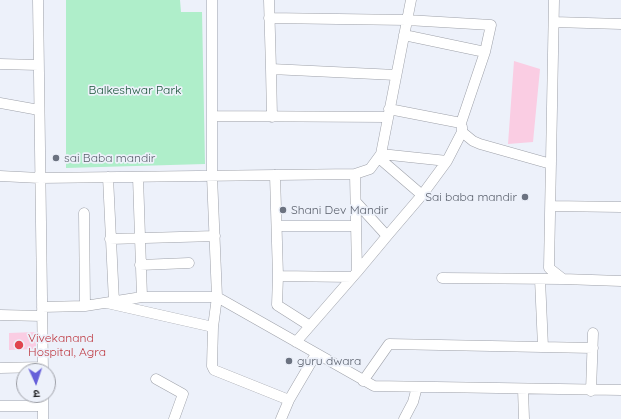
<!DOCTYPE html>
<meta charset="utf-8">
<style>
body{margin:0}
#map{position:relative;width:621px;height:419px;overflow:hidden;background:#edf1fa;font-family:Quicksand,"Noto Sans Devanagari",sans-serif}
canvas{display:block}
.north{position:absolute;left:16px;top:363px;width:40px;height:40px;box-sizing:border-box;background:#edf1fa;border:1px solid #9d9fa6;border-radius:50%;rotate:177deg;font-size:11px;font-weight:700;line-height:16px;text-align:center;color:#242528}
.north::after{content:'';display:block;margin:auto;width:14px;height:18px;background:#665fd9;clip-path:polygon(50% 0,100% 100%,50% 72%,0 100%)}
</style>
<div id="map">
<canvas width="621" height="419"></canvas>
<div class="north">उ</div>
</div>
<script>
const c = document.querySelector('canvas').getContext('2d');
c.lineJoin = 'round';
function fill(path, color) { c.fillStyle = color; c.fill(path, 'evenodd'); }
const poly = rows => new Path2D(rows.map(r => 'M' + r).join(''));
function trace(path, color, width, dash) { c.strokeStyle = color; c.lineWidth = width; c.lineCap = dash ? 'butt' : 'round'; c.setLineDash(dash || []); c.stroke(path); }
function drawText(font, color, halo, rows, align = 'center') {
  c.font = font + ' Quicksand,sans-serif'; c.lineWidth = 3.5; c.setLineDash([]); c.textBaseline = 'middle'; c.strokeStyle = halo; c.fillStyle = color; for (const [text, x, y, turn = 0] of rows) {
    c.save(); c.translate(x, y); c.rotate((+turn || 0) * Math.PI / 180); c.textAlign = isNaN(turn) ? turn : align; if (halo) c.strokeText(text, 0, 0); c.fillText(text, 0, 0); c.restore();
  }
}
const green = poly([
 [66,0,180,0,181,12,202,12,205,164,66,168]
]);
const building = poly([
 [514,61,540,69,533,142,508,144],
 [36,332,36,349,9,350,9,333]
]);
const minor = poly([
 [38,0,43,371],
 [269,0,271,69],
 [554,0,549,268,563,279,621,281],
 [269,18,407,20,491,25,485,52,404,35],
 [554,22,621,24],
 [0,64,38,65],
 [0,103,39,110],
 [389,109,461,123,485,52],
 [212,116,212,0],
 [272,117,271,69,396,75],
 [387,117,212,116,212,176,217,297,374,386,621,390],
 [462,132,473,141,480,144,551,164],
 [381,154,447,161,422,195],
 [379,158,422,195,387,236],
 [447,161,462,132,462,127],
 [275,175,278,276],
 [0,176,40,178,355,174,370,169,381,154,411,0],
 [108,177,114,302],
 [138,177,142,297],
 [356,202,387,236,357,272],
 [551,206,621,207],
 [84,213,85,306],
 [277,226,356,226],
 [110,239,215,236],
 [140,265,189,263],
 [442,278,563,279],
 [540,279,543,347],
 [42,307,85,306,142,297,217,297,213,327,107,303],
 [0,315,42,316],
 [310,326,277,305,278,276,352,277],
 [213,327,212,366,214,370,289,400],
 [296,342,357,272,355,174],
 [0,368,43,367],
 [156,379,183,394,174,419],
 [363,381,389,344,593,348],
 [523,389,524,419],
 [591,391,593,333],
 [43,395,43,419],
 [0,406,43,406],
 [281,419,289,400,316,354],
 [404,419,413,402,417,387]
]);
const markers = [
 [56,158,4,"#6b7280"],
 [525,197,4,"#6b7280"],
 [283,210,4,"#6b7280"],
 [19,345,5,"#e0444e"],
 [289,361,4,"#6b7280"]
];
const parkNames = [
 ["Balkeshwar Park",135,90]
];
const worshipNames = [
 ["sai Baba mandir",64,158],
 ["Sai baba mandir",517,197,"right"],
 ["Shani Dev Mandir",291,210],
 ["guru dwara",297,361]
];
const healthNames = [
 ["Vivekanand",28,338],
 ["Hospital, Agra",28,352]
];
fill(green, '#afeeca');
fill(building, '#facde3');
trace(minor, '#9ea1a9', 11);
trace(minor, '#fff', 10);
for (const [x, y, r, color] of markers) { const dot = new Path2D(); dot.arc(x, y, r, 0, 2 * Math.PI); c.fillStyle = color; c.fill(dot); trace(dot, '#edf1fa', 1.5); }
drawText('12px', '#175136', '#edf1fa', parkNames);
drawText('12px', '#5b616d', '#edf1fa', worshipNames, 'left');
drawText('12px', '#be3a42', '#edf1fa', healthNames, 'left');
</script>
